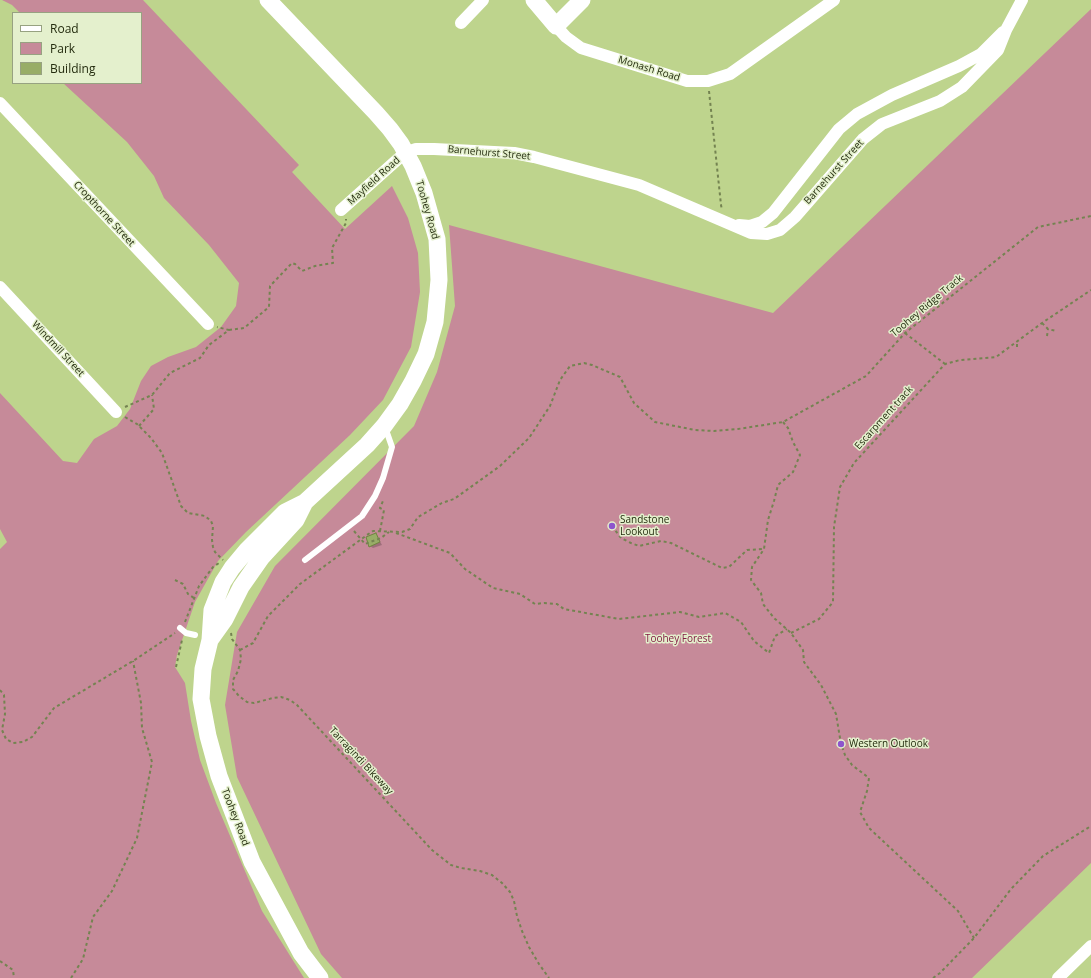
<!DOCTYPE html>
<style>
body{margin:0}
#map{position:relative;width:1091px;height:978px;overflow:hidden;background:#bed48d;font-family:"Open Sans",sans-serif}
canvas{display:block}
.legend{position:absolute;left:12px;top:12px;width:130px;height:72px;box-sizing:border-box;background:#e4f0cd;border:1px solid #97a281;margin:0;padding:5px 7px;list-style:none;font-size:12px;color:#242c0f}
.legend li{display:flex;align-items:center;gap:8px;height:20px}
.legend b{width:20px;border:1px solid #97a281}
</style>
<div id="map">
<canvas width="1091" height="978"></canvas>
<ul class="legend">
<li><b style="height:5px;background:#fff"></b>Road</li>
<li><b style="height:11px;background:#c68a99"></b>Park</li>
<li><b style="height:11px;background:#98ad67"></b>Building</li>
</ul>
</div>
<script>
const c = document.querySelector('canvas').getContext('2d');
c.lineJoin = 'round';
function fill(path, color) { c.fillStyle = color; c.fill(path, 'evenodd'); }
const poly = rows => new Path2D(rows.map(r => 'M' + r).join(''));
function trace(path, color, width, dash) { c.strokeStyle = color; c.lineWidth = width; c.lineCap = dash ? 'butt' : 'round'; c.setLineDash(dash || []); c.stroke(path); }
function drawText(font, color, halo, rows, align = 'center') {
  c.font = font + ' "Open Sans",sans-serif'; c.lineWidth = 3; c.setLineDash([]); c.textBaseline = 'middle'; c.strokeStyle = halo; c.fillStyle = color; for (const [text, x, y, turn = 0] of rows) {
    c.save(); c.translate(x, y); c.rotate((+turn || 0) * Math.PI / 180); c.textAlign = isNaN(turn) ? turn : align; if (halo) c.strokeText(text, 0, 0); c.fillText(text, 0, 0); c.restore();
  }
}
const green = poly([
 [2,0,143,0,299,165,292,172,345,229,392,186,408,218,418,253,420,292,411,347,383,400,350,435,246,532,218,561,195,602,177,655,175,667,185,683,191,721,200,760,216,803,262,911,304,978,0,978,0,549,7,542,0,529,0,393,63,461,77,463,94,439,117,426,130,409,141,381,151,366,168,357,196,347,221,327,236,306,239,283,209,245,164,198,154,176,127,142,63,83,141,83,141,13,20,13,12,5],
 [1091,9,1091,863,972,978,342,978,321,954,237,777,225,705,237,632,275,566,414,426,437,372,455,306,449,225,773,313]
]);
const shadow = poly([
 [376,534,382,545,373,548,370,546]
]);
const building = poly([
 [376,533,380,542,369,547,366,537,376,533]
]);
const path = poly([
 [709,91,721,205,722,210],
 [1042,323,1048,329,1056,331],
 [229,330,244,328,269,307,270,286,292,263,295,264,302,271,315,266,333,263,332,248,346,223,346,219],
 [905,333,945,364],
 [1047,336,1048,329],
 [1017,347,1017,341],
 [125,407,152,395,170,373,200,358,209,345,229,330,217,327],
 [125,417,137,424,151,438,162,453,181,506,188,513,205,516,211,521,213,526,212,540,213,547,215,552,223,560],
 [783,422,788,428,793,442,800,455,793,472,778,485,774,501,768,520,764,549,752,567,751,580,761,593,763,604,774,618,791,633,803,650,804,662,821,685,836,714,841,744,845,755,852,765,869,778,867,791,860,812,869,828,958,911,974,938],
 [139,426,154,409,152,395],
 [612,526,621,538,631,543,639,546,661,541,671,543,722,568,729,567,747,550,763,549],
 [354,531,365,544,381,538,389,532],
 [380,531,384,510,380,508,383,501],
 [396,533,450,553,465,569,493,588,520,594,535,604,544,603,557,604,564,609,619,619,680,612,699,617,725,613,741,622,754,641,769,653,775,636,787,629],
 [175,580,183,584,188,594,194,598],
 [185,622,199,586,213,567,219,563],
 [231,633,232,639,240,650,241,659,238,671,233,680,233,689,239,696,247,702,254,703,273,698,281,697,290,700,297,705,432,850,451,865,461,868,480,871,492,875,502,883,510,892,514,901,517,916,522,931,529,947,539,964,549,978],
 [791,633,819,619,833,602,834,527,840,487,854,463,945,364,960,360,996,357,1042,323,1091,290],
 [240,650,253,643,268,616,300,584,367,535,373,531,402,532,410,529,418,517,442,503,454,499,500,466,529,438,550,406,560,380,570,366,584,363,592,365,620,377,634,403,655,422,695,430,714,431,738,429,783,422,866,376,905,333,1038,227,1091,216],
 [176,667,182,640],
 [0,690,4,695,5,714,2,730,6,739,13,743,23,742,32,737,54,708,133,661,175,633],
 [0,961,13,970,14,978],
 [71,978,83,959,93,917,112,891,137,838,152,762,142,728,141,703,133,661],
 [933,978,940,973,974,938,1011,889,1043,856,1091,826]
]);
const lane = poly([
 [305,560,362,516,375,496,383,478,392,447,385,427],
 [180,628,186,633,195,635]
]);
const street = poly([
 [461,23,483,0],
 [556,26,566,37,581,48,687,81,708,81,730,74,834,0],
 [0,103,208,324],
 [341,210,398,159,407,152,416,149,434,149,514,153,534,157,639,185,751,233,767,234,780,230,795,217,863,139,882,124,940,101,962,87,998,50,1006,30,1022,0],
 [739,225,750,226,762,222,773,213,839,129,857,114,892,95,959,66,981,54,1003,32],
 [0,287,116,412],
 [1058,978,1091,946]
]);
const secondary = poly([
 [268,0,376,113,390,129,401,144,413,166,424,193,437,239,439,280,435,322,426,354,413,381,400,404,384,426,367,445,305,502,285,512,247,550,232,568,223,582,212,610,210,640,203,669,201,699,208,736,219,776,252,862,301,953,320,978],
 [534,0,556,26,582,0],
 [210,640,225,619,241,587,262,557,296,520,305,502]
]);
const markers = [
 [612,526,4,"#8d55cd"],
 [841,744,4,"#8d55cd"]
];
const streetNames = [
 ["Monash Road",649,69,17],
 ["Barnehurst Street",489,153,5],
 ["Barnehurst Street",834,172,-48],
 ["Mayfield Road",374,181,-42],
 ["Toohey Road",427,210,74],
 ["Cropthorne Street",104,214,47],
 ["Toohey Ridge Track",927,306,-40],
 ["Windmill Street",58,349,47],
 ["Escarpment track",884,418,-48],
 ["Tarragindi Bikeway",361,761,47],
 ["Toohey Road",235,817,69]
];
const poiNames = [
 ["Sandstone",620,520],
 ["Lookout",620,532],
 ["Western Outlook",849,744]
];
const parkNames = [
 ["Toohey Forest",678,639]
];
fill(green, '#c68a99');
fill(shadow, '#0003');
fill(building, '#98ad67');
trace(building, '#708440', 1);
trace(path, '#748351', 2, [3, 3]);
trace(lane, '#fff', 6);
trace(street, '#fff', 12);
trace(secondary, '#fff', 17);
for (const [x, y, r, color] of markers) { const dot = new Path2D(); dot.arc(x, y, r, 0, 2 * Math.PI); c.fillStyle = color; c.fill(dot); trace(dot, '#e4f0cd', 1.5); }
drawText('10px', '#242c0f', '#e4f0cd', streetNames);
drawText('10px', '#242c0f', '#e4f0cd', poiNames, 'left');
drawText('10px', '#811b43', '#e4f0cd', parkNames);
</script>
